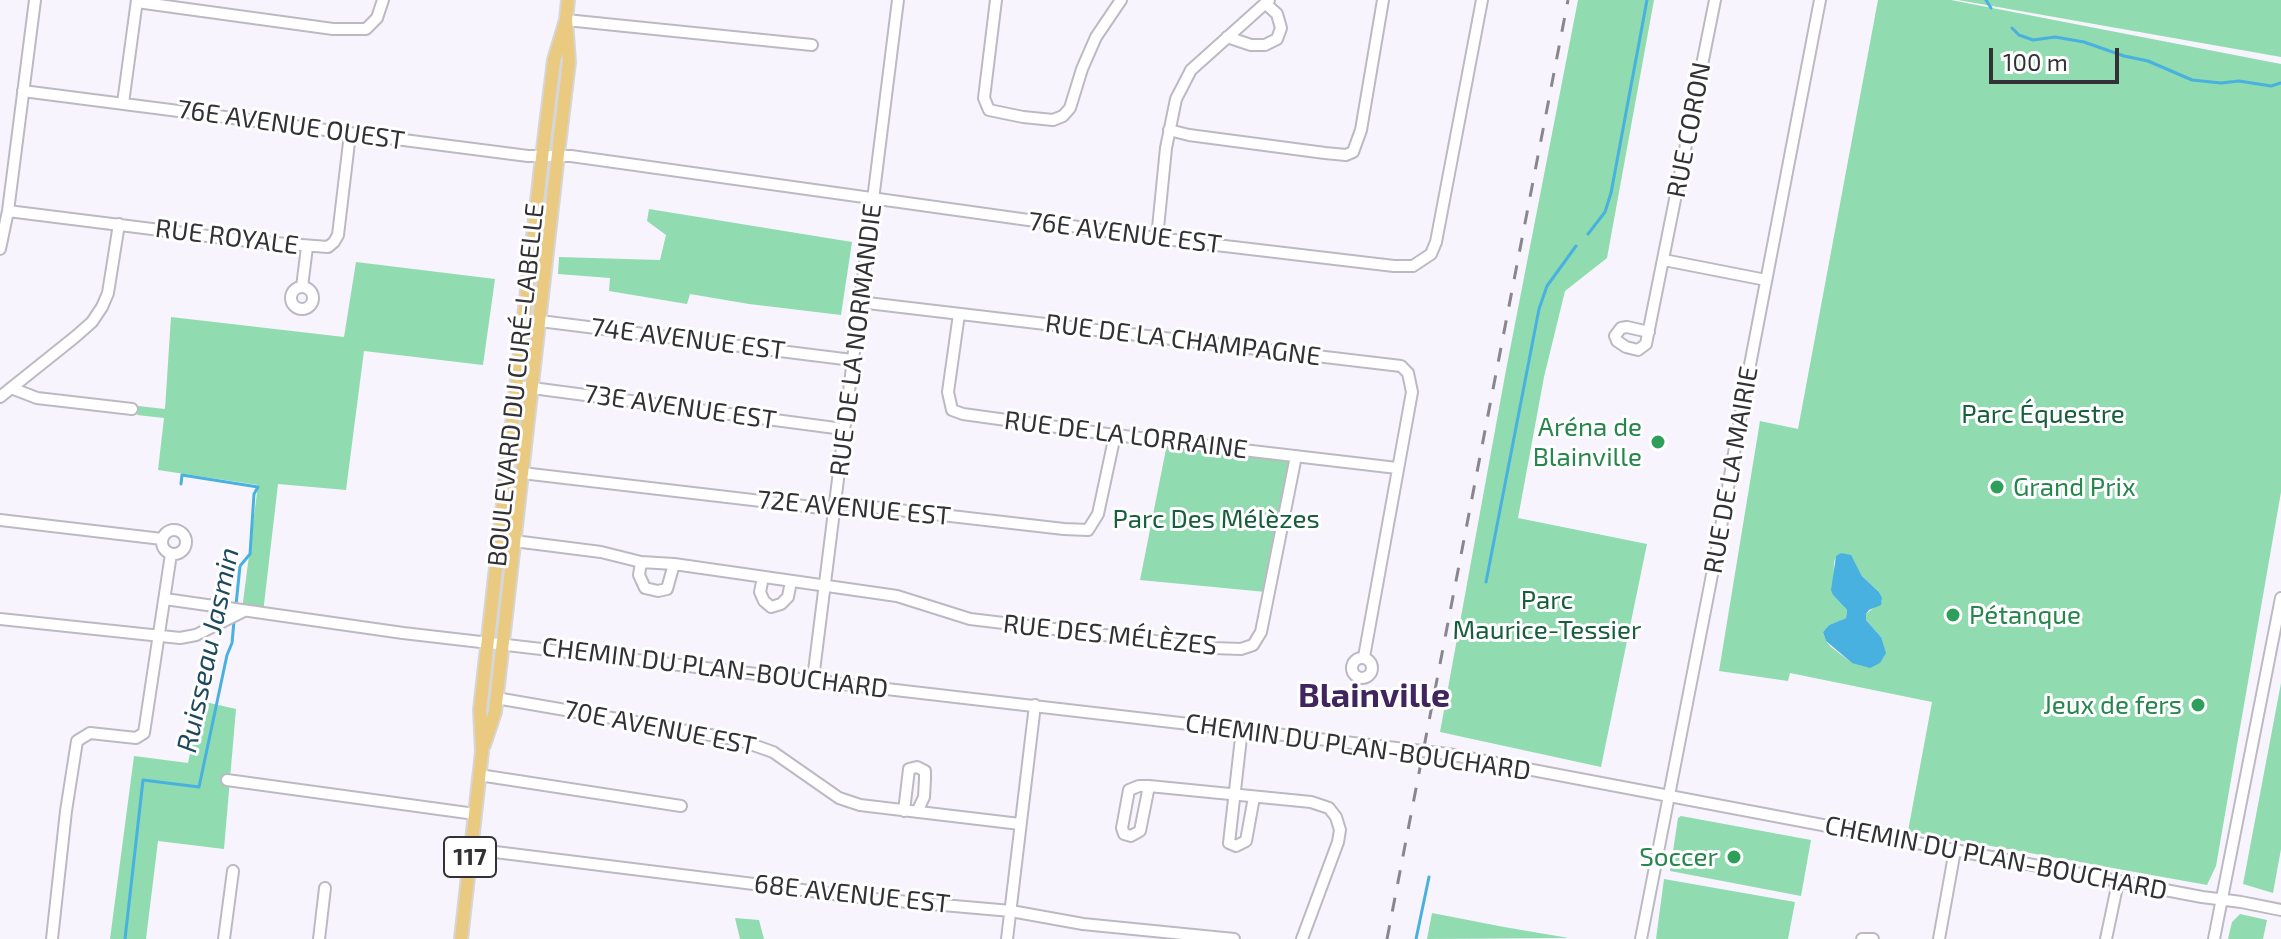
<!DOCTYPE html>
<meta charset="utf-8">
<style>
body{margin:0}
#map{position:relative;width:2281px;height:939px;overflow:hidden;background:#f8f4fe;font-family:"Exo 2",sans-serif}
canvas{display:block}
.scale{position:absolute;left:1989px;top:48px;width:130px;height:36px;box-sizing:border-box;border:4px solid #323135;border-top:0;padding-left:10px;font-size:24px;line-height:28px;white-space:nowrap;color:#323135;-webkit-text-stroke:6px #fff;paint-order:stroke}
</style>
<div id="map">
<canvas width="2281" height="939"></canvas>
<div class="scale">100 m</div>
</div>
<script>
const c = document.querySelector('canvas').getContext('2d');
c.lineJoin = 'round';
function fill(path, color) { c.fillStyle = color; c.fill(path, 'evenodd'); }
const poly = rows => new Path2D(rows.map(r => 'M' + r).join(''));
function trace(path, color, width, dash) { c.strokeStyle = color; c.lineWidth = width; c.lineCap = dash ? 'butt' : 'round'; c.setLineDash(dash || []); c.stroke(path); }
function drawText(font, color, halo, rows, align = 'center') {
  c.font = font + ' "Exo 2",sans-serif'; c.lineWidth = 6; c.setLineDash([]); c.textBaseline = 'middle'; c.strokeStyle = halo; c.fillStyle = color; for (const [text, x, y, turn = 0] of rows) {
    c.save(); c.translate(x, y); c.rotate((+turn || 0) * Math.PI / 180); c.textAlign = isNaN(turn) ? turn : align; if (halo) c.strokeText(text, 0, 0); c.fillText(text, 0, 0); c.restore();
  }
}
const green = poly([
 [1578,0,1654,0,1607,258,1565,291,1544,377,1518,518,1647,544,1601,767,1440,732,1506,370],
 [1878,0,1951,0,2281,64,2281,492,2216,866,2207,885,1908,831,1932,702,1790,673,1788,681,1719,671,1760,421,1798,429],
 [1841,553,1855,563,1862,576,1879,592,1882,601,1866,614,1866,620,1881,637,1852,663,1831,647,1826,641,1823,632,1829,625,1846,618,1847,610,1833,595,1834,562,1836,557],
 [1958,0,2281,0,2281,57],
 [649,209,852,242,841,315,749,304,690,294,687,304,609,291,610,278,558,274,559,257,660,260,666,235,647,221],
 [356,262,495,279,483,365,364,351,346,490,278,484,263,613,242,610,258,485,158,470,164,418,137,415,138,406,165,409,171,317,344,337],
 [1167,444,1293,459,1266,592,1140,580],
 [2281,683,2281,849,2273,893,2243,884],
 [201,701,236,709,224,849,158,841,146,939,110,939,134,756,188,763],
 [1681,816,1811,840,1801,896,1670,871,1678,818],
 [1664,879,1795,902,1788,939,1656,939],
 [1432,913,1504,927,1569,938,1427,939],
 [2240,914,2267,920,2263,939,2228,939,2232,922],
 [735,918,759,920,764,939,740,939]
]);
const water = poly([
 [1841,553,1851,555,1862,576,1879,592,1882,598,1881,605,1869,610,1866,614,1866,620,1881,637,1886,653,1880,663,1870,668,1852,663,1826,641,1823,632,1829,625,1846,618,1847,610,1833,595,1831,590,1836,556]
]);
const stream = poly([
 [1986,0,1991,8],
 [2012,28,2019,35,2033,40,2055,37,2084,42,2124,56,2148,61,2192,80,2221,83,2239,81,2271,86,2281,83],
 [1588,234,1605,212,1611,193,1647,0],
 [181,484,182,475,258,487,254,494,250,554,240,566,236,605],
 [1486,582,1539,309,1547,286,1576,246],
 [125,939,143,780,199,787,227,655,232,643,234,621],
 [1416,939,1429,877]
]);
const minor = poly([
 [996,0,984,98,989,110,1023,117,1053,120,1063,116,1070,108,1082,69,1096,37,1121,0],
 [137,2,333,29,366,29,377,18,383,0],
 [566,20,812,45],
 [1227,37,1251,45,1265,45,1277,39,1281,28,1277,14,1265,3],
 [23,91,528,156,571,156,1157,238,1394,266,1413,266,1431,254,1436,242,1482,0],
 [123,103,137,0],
 [1169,130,1189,135,1325,153,1346,155,1353,152,1361,130,1383,0],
 [8,211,248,241,328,247,334,242,338,235,350,134],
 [1157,238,1166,148,1176,99,1191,70,1269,0],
 [0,249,8,211,35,0],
 [1664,260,1766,280],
 [302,287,307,247],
 '291 298a11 11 0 1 1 22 0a11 11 0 1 1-22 0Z',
 [859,302,1401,366,1408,373,1412,392,1364,657],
 [959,314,948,392,952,410,963,414,1115,435,1397,468],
 [524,319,852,360],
 [1649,332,1627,327,1621,328,1615,336,1617,341,1626,347,1638,350,1646,344,1715,0],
 [517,386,843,429],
 [11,388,37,398,132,409],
 [0,397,75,337,92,322,102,307,108,293,119,224],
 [522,473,821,508,846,504,1064,529,1088,530,1098,514,1115,435],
 [0,520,162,539],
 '162 542a12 12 0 1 1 24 0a12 12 0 1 1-24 0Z',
 [514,541,601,552,641,562,674,564,897,596,970,619,1213,648,1241,649,1253,645,1261,632,1296,456],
 [641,562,639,575,645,588,658,591,667,589,674,564],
 [763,577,760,592,764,601,771,607,781,604,788,597,791,581],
 [165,599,403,633,1448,754,2202,897,2241,902,2281,910],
 [0,619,180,638,196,635,244,611],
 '1352 668a10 10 0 1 1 20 0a10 10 0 1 1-20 0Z',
 [813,679,898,0],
 [496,698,739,740,773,752,839,798,860,805,1020,824],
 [1242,729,1229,843,1236,846,1246,841,1254,797],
 [479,775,681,806],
 [227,780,475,814],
 [1149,786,1140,831,1131,836,1124,834,1122,828,1129,790,1139,786,1149,786,1311,802,1329,808,1336,817,1340,830,1338,842,1302,939],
 [904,811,909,769,917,767,925,771,925,779,924,797,917,812],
 [471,849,875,899,1011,911,1083,924,1234,939],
 [52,939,66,811,77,741,90,733,136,738,144,733,171,554],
 [224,939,233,871],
 [319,939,325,888],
 [1007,939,1035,705],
 [1641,939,1718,544,1745,391,1820,0],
 [1862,939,1873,939],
 [1939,939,1955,850],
 [2106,939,2118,882],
 [2214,939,2281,598]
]);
const major = poly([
 [484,745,495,712,559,145,569,62,566,20,568,0],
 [461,939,482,752,480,710,541,166,554,60,566,20]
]);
const rail = poly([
 [1387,939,1568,0]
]);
const markers = [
 [1658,442,8,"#2e9e5b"],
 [1997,487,8,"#2e9e5b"],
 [1953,615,8,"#2e9e5b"],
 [2198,705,8,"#2e9e5b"],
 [1734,857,8,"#2e9e5b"]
];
const shields = [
 [470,857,52]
];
const shieldNames = [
 ["117",470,857]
];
const streetNames = [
 ["76E AVENUE OUEST",291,125,8],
 ["RUE CORON",1689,130,-79],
 ["76E AVENUE EST",1125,233,7],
 ["RUE ROYALE",227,237,7],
 ["74E AVENUE EST",688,339,7],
 ["RUE DE LA NORMANDIE",856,340,-83],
 ["RUE DE LA CHAMPAGNE",1183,340,7],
 ["BOULEVARD DU CURÉ-LABELLE",516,385,-84],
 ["73E AVENUE EST",680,407,8],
 ["RUE DE LA LORRAINE",1126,435,7],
 ["RUE DE LA MAIRIE",1731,470,-80],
 ["72E AVENUE EST",854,508,5],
 ["RUE DES MÉLÈZES",1110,635,6],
 ["CHEMIN DU PLAN-BOUCHARD",715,668,7],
 ["70E AVENUE EST",660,728,11],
 ["CHEMIN DU PLAN-BOUCHARD",1358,747,8],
 ["CHEMIN DU PLAN-BOUCHARD",1996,858,11],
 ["68E AVENUE EST",852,894,6]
];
const parkNames = [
 ["Parc Équestre",2043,414],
 ["Parc Des Mélèzes",1216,519],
 ["Parc",1547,600],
 ["Maurice-Tessier",1547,630]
];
const leisureNames = [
 ["Aréna de",1642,427],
 ["Blainville",1642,457],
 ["Grand Prix",2013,487,"left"],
 ["Pétanque",1969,615,"left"],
 ["Jeux de fers",2182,705],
 ["Soccer",1718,857]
];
const waterNames = [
 ["Ruisseau Jasmin",208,650,-78]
];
const districtNames = [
 ["Blainville",1374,696]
];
fill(green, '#90dbb0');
fill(water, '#49b1e0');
trace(stream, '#49b1e0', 3);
trace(minor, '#bdb9c3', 14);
trace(major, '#d6d6d7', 16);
trace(minor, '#fff', 10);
trace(major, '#eac981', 12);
trace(rail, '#89878d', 3, [14, 14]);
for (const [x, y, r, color] of markers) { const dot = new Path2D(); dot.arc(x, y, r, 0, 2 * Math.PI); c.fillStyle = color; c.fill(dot); trace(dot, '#fff', 3); }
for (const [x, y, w] of shields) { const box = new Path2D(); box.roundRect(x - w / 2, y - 20, w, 40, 6); c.fillStyle = '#fff'; c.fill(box); trace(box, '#323135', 2); }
drawText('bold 24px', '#323135', null, shieldNames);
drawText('26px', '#323135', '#fff', streetNames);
drawText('26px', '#185e3d', '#fff', parkNames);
drawText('26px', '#27864d', '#fff', leisureNames, 'right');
drawText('italic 28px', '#1d495d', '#fff', waterNames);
drawText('bold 34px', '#40255e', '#fff', districtNames);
</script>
